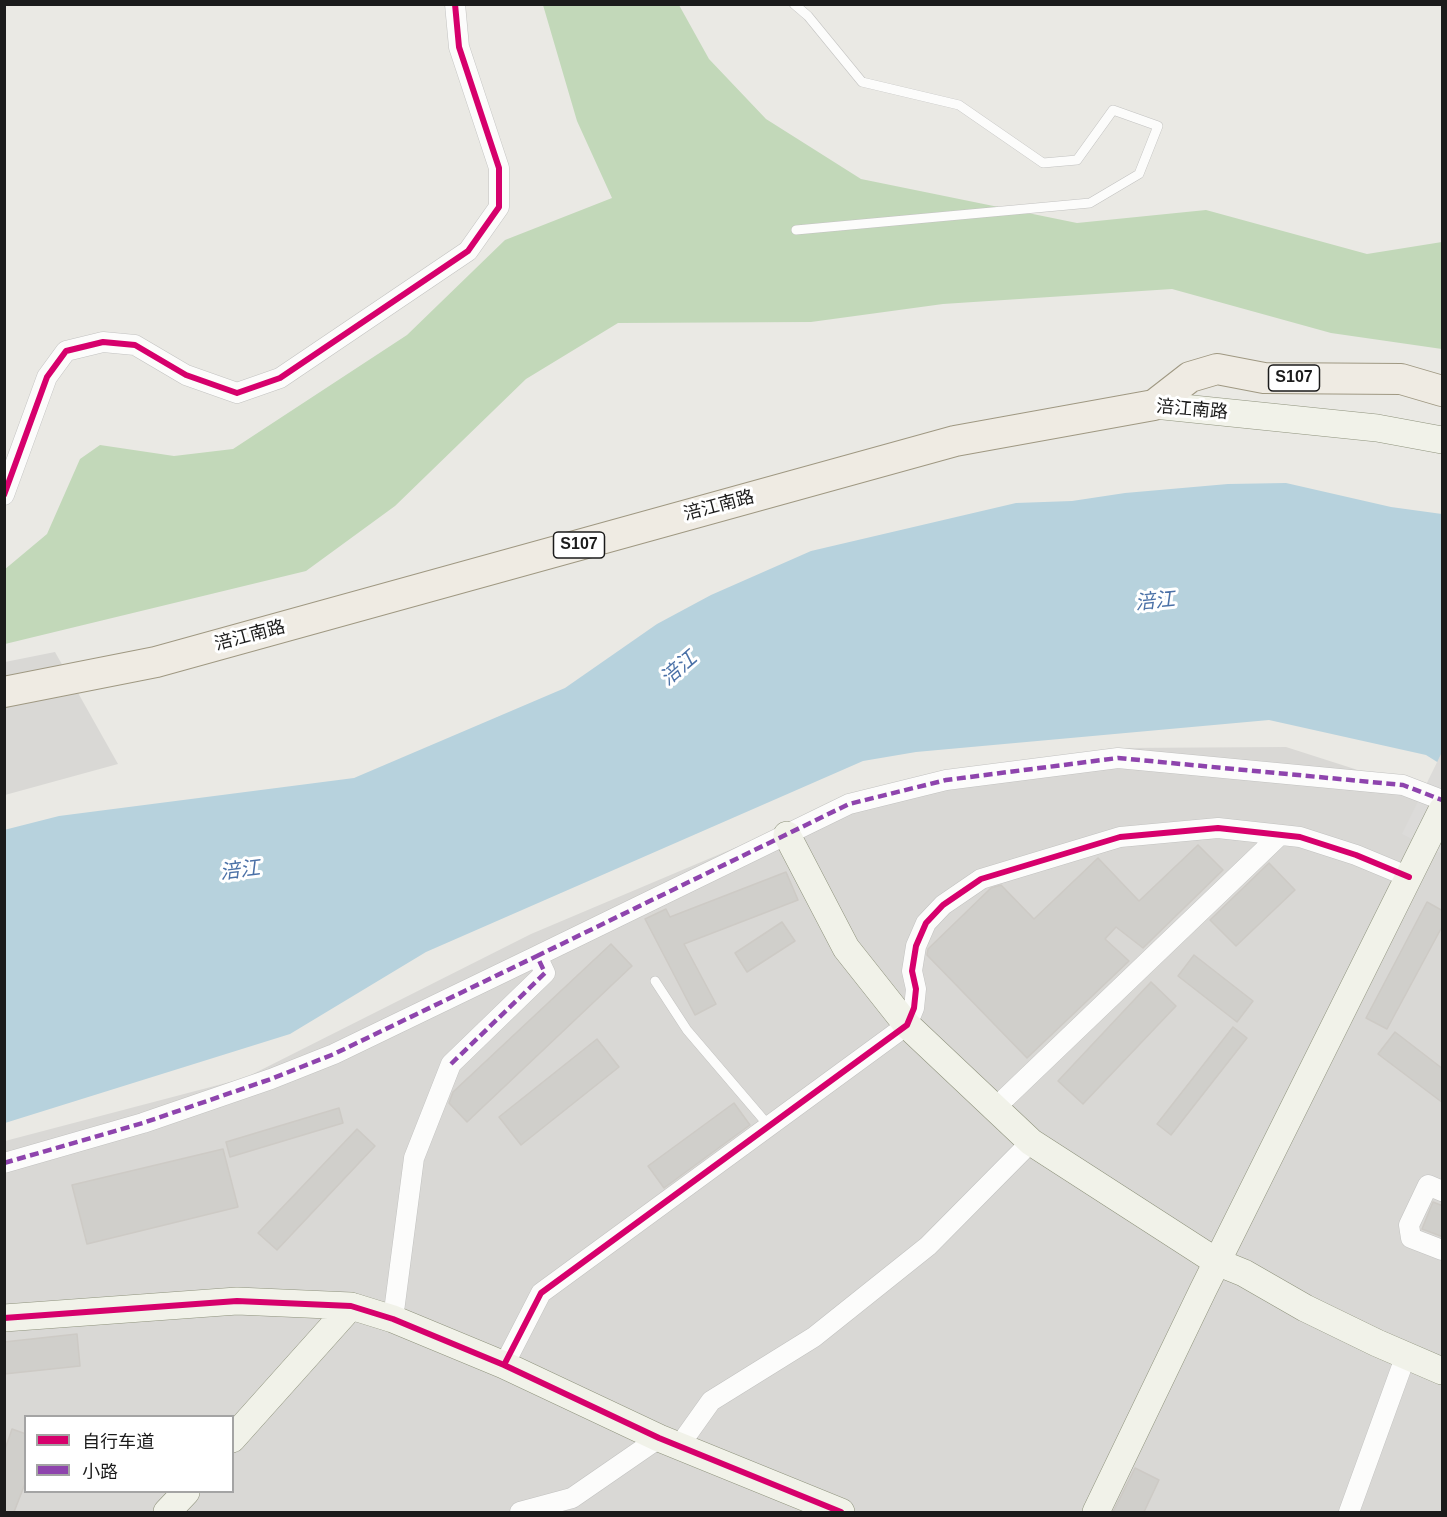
<!DOCTYPE html>
<meta charset="utf-8">
<style>
body{margin:0}
#map{position:relative;width:1447px;height:1517px;overflow:hidden;background:#eae9e4;font-family:Helvetica,"Noto Sans SC",sans-serif}
canvas{display:block}
.frame{position:absolute;inset:0;border:6px solid #1b1b1b;pointer-events:none}
.legend{position:absolute;left:24px;top:1415px;width:210px;height:78px;box-sizing:border-box;background:#fff;border:2px solid #a4a4a4;margin:0;padding:8px 10px;list-style:none;font-size:18px;color:#1b1b1b}
.legend li{display:flex;align-items:center;gap:12px;height:30px}
.legend b{width:30px;border:2px solid #a4a4a4}
</style>
<div id="map">
<canvas width="1447" height="1517"></canvas>
<div class="frame"></div>
<ul class="legend">
<li><b style="height:8px;background:#d6006c"></b>自行车道</li>
<li><b style="height:8px;background:#8e44ad"></b>小路</li>
</ul>
</div>
<script>
const c = document.querySelector('canvas').getContext('2d');
c.lineJoin = 'round';
function fill(path, color) { c.fillStyle = color; c.fill(path, 'evenodd'); }
const poly = rows => new Path2D(rows.map(r => 'M' + r).join(''));
function trace(path, color, width, dash) { c.strokeStyle = color; c.lineWidth = width; c.lineCap = dash ? 'butt' : 'round'; c.setLineDash(dash || []); c.stroke(path); }
function drawText(font, color, halo, rows, align = 'center') {
  c.font = font + ' Helvetica,"Noto Sans SC",sans-serif'; c.lineWidth = 6; c.setLineDash([]); c.textBaseline = 'middle'; c.strokeStyle = halo; c.fillStyle = color; for (const [text, x, y, turn = 0] of rows) {
    c.save(); c.translate(x, y); c.rotate((+turn || 0) * Math.PI / 180); c.textAlign = isNaN(turn) ? turn : align; if (halo) c.strokeText(text, 0, 0); c.fillText(text, 0, 0); c.restore();
  }
}
const residential = poly([
 [55,652,118,764,5,795,5,662],
 [1286,747,1442,797,1442,1512,5,1512,5,1141,245,1078,531,934,862,794,1121,748],
 [26,1416,232,1416,232,1492,26,1492]
]);
const forest = poly([
 [543,5,679,5,709,59,766,119,861,179,1077,223,1206,210,1367,254,1442,242,1442,349,1331,333,1172,289,943,304,811,322,618,323,526,379,395,506,306,571,5,644,4,570,47,534,80,459,100,445,174,456,233,449,407,335,505,240,612,198,577,121]
]);
const water = poly([
 [1286,483,1391,507,1442,514,1442,765,1426,755,1269,720,916,752,863,761,426,952,290,1034,5,1123,4,830,59,816,354,778,565,688,657,624,711,595,811,551,1016,503,1072,501,1125,493,1228,484]
]);
const pier = poly([
 [1442,752,1442,854,1402,834]
]);
const building = poly([
 [1198,845,1223,870,1143,948,1116,927,1105,939,1129,961,1027,1058,927,955,928,949,991,888,1001,885,1034,919,1098,858,1139,901,1198,845],
 [1269,863,1295,890,1236,946,1210,920,1269,863],
 [786,872,798,900,684,944,716,1004,695,1015,645,919,666,909,670,917,786,872],
 [1427,902,1443,911,1443,925,1387,1029,1366,1018,1427,902],
 [782,922,795,941,747,972,735,953,782,922],
 [611,944,632,966,467,1122,449,1103,453,1092,611,944],
 [1194,955,1253,1001,1237,1022,1178,976,1194,955],
 [1151,982,1176,1006,1083,1104,1058,1081,1151,982],
 [1233,1027,1247,1038,1171,1135,1157,1124,1233,1027],
 [1395,1032,1443,1069,1443,1103,1378,1054,1395,1032],
 [597,1039,619,1067,521,1145,499,1117,597,1039],
 [734,1103,750,1125,664,1188,648,1166,734,1103],
 [339,1108,343,1123,230,1157,226,1142,339,1108],
 [357,1129,375,1146,277,1250,258,1233,357,1129],
 [223,1149,238,1207,87,1244,72,1185,223,1149],
 [1433,1202,1443,1206,1443,1237,1422,1229,1433,1202],
 [77,1334,80,1366,4,1374,4,1342,77,1334],
 [12,1429,26,1434,26,1481,14,1512,4,1512,4,1452,12,1429],
 [1135,1468,1159,1480,1144,1512,1113,1512,1135,1468]
]);
const lane = poly([
 [794,4,808,16,862,82,959,105,1043,163,1077,160,1113,110,1158,126,1139,174,1090,203,796,230],
 [655,981,687,1030,769,1126]
]);
const street = poly([
 [4,495,47,377,66,351,103,342,135,345,186,375,237,393,280,378,468,251,499,207,499,168,459,47,455,4],
 [995,1108,1280,835],
 [4,1163,143,1123,271,1079,334,1054,537,956],
 [1442,1191,1428,1185,1409,1225,1411,1238,1442,1250],
 [393,1319,414,1158,451,1064,545,973,537,956,849,804,946,780,1118,758,1403,785,1442,800],
 [504,1365,541,1293,907,1025,914,1008,916,989,912,971,916,946,926,923,943,905,981,879,1120,837,1218,828,1300,837,1356,855,1409,877],
 [679,1446,711,1401,814,1337,928,1246,1031,1142],
 [520,1512,572,1498,659,1438],
 [1349,1512,1406,1355]
]);
const secondary = poly([
 [1154,405,1377,428,1442,440],
 [787,835,846,948,907,1025,1031,1142,1217,1262,1244,1273,1305,1308,1377,1343,1442,1371],
 [4,1318,237,1301,351,1306,393,1319,504,1365,659,1438,841,1512],
 [232,1439,351,1306],
 [167,1512,186,1492],
 [1096,1512,1203,1290,1442,810]
]);
const primary = poly([
 [4,692,156,662,955,441,1154,405,1190,377,1217,369,1264,378,1401,379,1442,391]
]);
const quiet = poly([
 [451,1064,545,973,537,956,849,804,946,780,1118,758,1403,785,1442,800],
 [4,1163,143,1123,271,1079,334,1054,537,956]
]);
const cycleway = poly([
 [4,495,47,377,66,351,103,342,135,345,186,375,237,393,280,378,468,251,499,207,499,168,459,47,455,4],
 [4,1318,237,1301,351,1306,393,1319,504,1365,659,1438,841,1512],
 [504,1365,541,1293,907,1025,914,1008,916,989,912,971,916,946,926,923,943,905,981,879,1120,837,1218,828,1300,837,1356,855,1409,877]
]);
const shields = [
 [1294,378,51],
 [579,545,51]
];
const shieldNames = [
 ["S107",1294,378],
 ["S107",579,545]
];
const streetNames = [
 ["涪江南路",1192,410,5],
 ["涪江南路",719,506,-15],
 ["涪江南路",250,636,-15]
];
const waterNames = [
 ["涪江",1155,602,-6],
 ["涪江",679,669,-41],
 ["涪江",240,871,-7]
];
fill(residential, '#d9d8d5');
fill(forest, '#c2d8b9');
fill(water, '#b7d2dd');
fill(pier, '#dcdbd9');
fill(building, '#d0cfcb');
trace(building, '#cdcac5', 1.5);
trace(lane, '#c2c2c0', 10);
trace(street, '#c2c2c0', 21);
trace(secondary, '#8f937d', 28);
trace(primary, '#9f9882', 32);
trace(lane, '#fcfcfb', 9);
trace(street, '#fcfcfb', 20);
trace(secondary, '#f1f2e9', 27);
trace(primary, '#efebe3', 30);
trace(quiet, '#8e44ad', 4.5, [9, 4.5]);
trace(cycleway, '#d6006c', 6);
for (const [x, y, w] of shields) { const box = new Path2D(); box.roundRect(x - w / 2, y - 13, w, 26, 4.5); c.fillStyle = '#fff'; c.fill(box); trace(box, '#1b1b1b', 1.5); }
drawText('bold 16px', '#1b1b1b', null, shieldNames);
drawText('18px', '#1b1b1b', '#fff', streetNames);
drawText('italic 20px', '#4b71a7', '#fff', waterNames);
</script>
